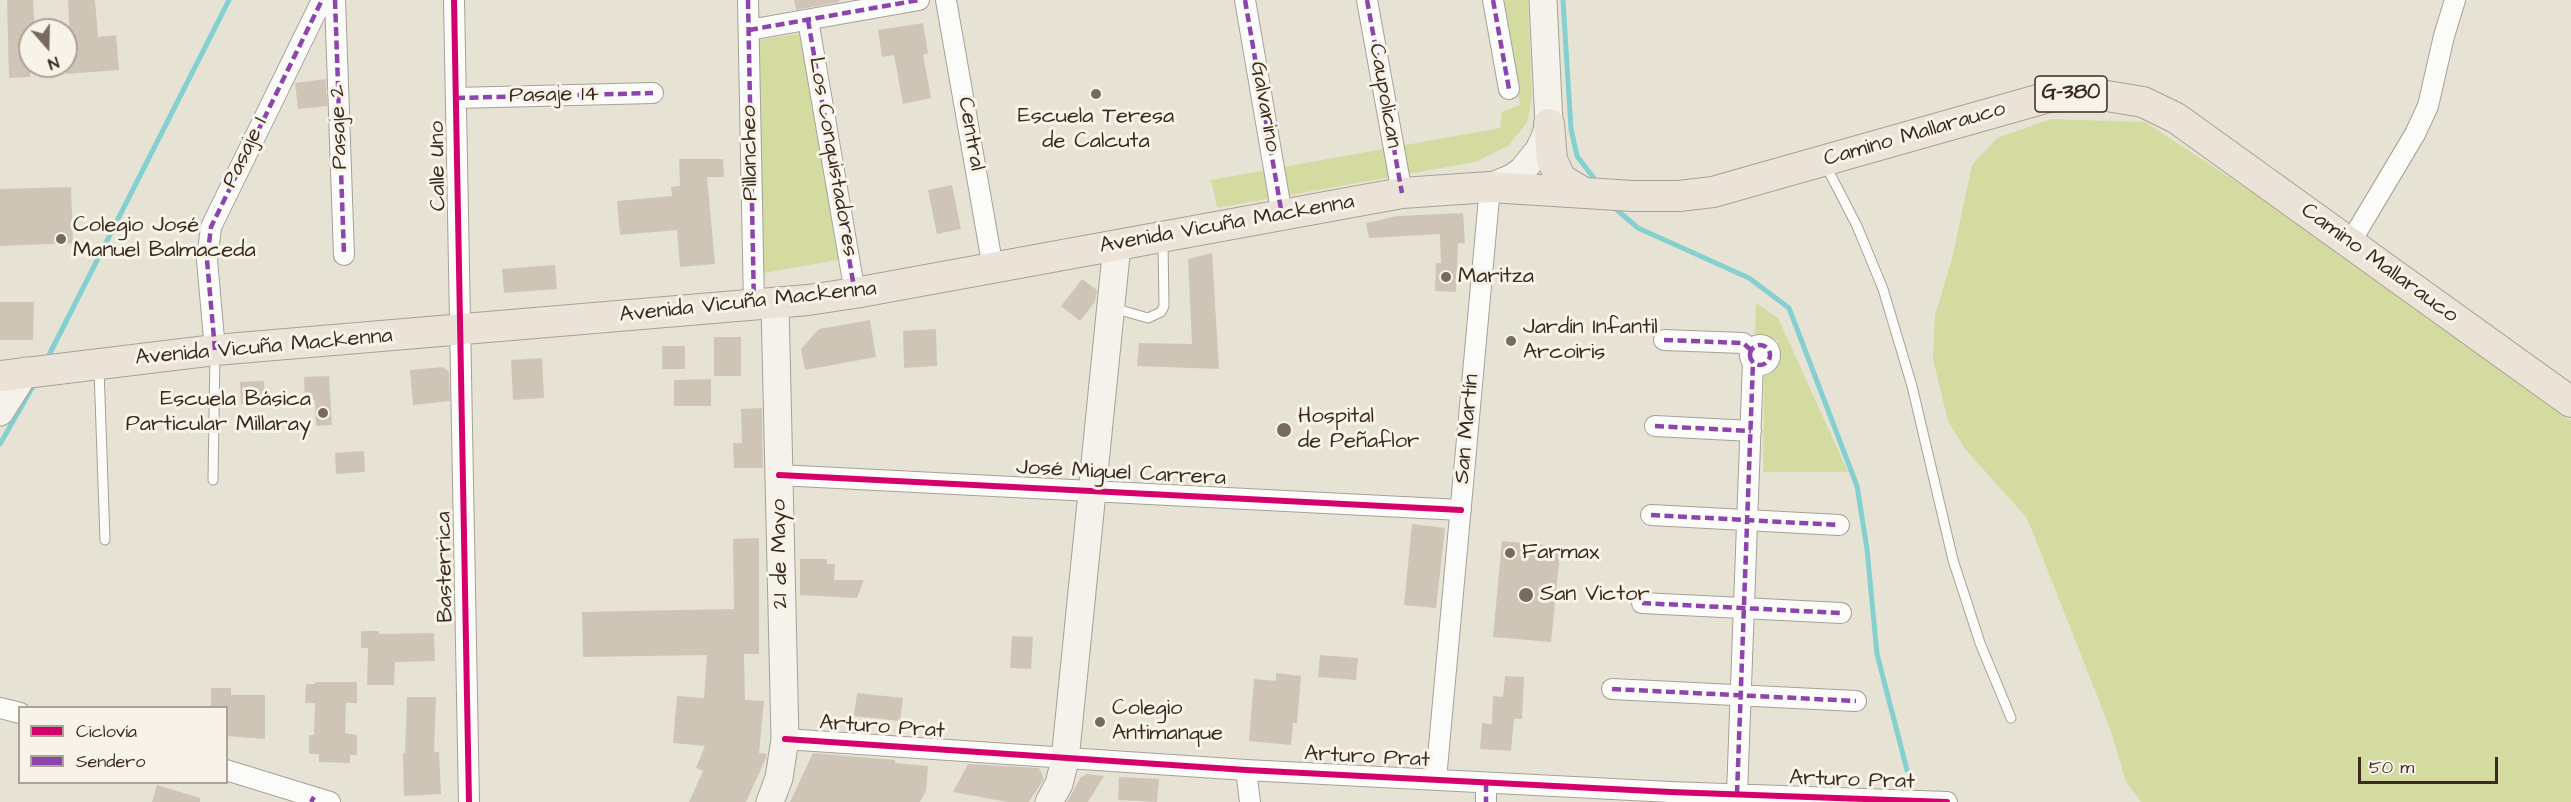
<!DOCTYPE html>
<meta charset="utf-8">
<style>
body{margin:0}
#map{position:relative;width:2571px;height:802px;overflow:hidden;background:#e7e3d4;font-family:"Architects Daughter",sans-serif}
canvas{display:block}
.legend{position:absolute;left:18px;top:706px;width:210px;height:78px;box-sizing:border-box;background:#f7f3e8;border:2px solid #aca397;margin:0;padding:8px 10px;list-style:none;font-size:18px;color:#3b2a1e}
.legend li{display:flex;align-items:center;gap:12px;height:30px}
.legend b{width:30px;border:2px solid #aca397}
.north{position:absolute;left:18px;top:18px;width:60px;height:60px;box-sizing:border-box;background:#f7f3e8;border:2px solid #aca397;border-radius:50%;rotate:160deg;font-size:16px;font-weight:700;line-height:24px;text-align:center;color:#3b2a1e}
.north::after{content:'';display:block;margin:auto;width:21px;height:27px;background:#776b5e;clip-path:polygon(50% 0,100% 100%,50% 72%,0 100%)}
.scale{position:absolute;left:2358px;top:757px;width:140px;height:27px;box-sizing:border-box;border:3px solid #3b2a1e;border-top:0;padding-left:8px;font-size:18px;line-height:21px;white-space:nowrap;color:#3b2a1e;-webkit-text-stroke:4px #f7f3e8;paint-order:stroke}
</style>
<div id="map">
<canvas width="2571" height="802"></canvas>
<ul class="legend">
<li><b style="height:8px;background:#d6006c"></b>Ciclovía</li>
<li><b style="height:8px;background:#8e44ad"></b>Sendero</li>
</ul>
<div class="north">N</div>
<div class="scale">50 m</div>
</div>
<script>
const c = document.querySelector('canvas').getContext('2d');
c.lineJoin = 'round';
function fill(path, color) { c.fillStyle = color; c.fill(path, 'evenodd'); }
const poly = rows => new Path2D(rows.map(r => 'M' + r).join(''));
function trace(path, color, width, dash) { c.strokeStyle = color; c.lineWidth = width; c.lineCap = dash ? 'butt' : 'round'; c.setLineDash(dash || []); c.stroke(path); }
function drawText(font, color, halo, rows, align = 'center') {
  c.font = font + ' "Architects Daughter",sans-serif'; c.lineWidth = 6; c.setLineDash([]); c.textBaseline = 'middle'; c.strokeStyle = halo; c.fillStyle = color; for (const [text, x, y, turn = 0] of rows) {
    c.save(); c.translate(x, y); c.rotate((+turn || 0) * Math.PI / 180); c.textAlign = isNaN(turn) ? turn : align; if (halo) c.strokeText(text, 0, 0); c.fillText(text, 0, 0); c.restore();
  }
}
const green = poly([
 [1503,0,1528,0,1532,96,1527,123,1508,146,1475,162,1217,208,1211,180,1500,128,1502,112,1520,105],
 [804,33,843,259,764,273,758,40],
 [2051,119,2145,122,2290,217,2571,421,2571,802,2141,802,2126,782,2111,731,2027,518,1965,449,1948,421,1933,359,1935,315,1952,259,1972,165,1997,138],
 [1756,303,1778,318,1848,472,1763,472,1764,376,1776,366,1779,360,1778,340,1755,335]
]);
const stream = poly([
 [1563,0,1571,129,1577,156,1593,177],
 [1617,210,1638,228,1749,278,1789,308,1857,486,1867,549,1877,654,1907,770],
 [46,361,229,0],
 [0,444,35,383]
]);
const building = poly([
 [7,0,33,0,35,30,30,30,30,77,9,78],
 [68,0,95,0,98,37,116,35,119,70,66,74,66,39,70,39],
 [794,0,839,0,839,2,796,10],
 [923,23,928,53,923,55,931,98,903,104,894,55,882,57,878,30],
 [326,79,327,106,298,109,295,83],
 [679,159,723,159,724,177,707,177,715,264,680,267,677,230,620,235,617,201,672,196,671,187,680,186],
 [952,185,961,229,937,234,928,190],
 [71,187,73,243,0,246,0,189],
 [1463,213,1465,243,1458,243,1456,292,1435,291,1436,263,1441,263,1440,234,1369,238,1366,223,1397,216],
 [1212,253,1219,369,1137,366,1139,343,1192,344,1188,259],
 [555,265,557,289,504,293,502,269],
 [1082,279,1097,290,1095,302,1080,321,1061,306],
 [0,302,34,302,33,340,0,340],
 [870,320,876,357,805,370,801,349,819,329],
 [936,329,937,366,904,368,903,331],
 [714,337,741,337,741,376,714,376],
 [662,346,685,346,685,369,662,369],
 [542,358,544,398,513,400,511,360],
 [443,367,449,372,450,401,413,405,410,370],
 [329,376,332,425,316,426,315,400,305,400,304,377],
 [711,379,711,406,674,406,674,380],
 [264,381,265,403,241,404,240,382],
 [762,408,763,468,734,468,733,443,742,443,741,409],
 [364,451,365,472,336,474,335,453],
 [1412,524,1445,528,1436,608,1404,605],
 [759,538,759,654,744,654,745,700,764,701,759,753,767,754,766,758,746,802,689,802,703,771,696,768,705,746,673,743,677,696,704,698,707,655,583,657,582,612,734,609,733,539],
 [1502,541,1545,545,1544,552,1560,553,1551,642,1493,637],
 [800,559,827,559,827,564,835,564,834,580,864,580,857,598,800,595],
 [361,631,379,631,379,634,434,633,435,661,395,662,394,685,367,685,368,648,361,648],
 [1012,636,1033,637,1031,669,1010,668],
 [1320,655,1358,658,1356,680,1318,677],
 [1276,673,1301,676,1297,723,1293,723,1291,745,1249,741,1254,679,1276,681],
 [1505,676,1524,677,1522,719,1514,719,1511,751,1480,749,1482,723,1492,724,1493,696,1503,697],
 [315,682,357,682,357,703,346,703,345,733,357,735,357,755,350,755,350,763,319,762,319,754,309,754,309,735,314,735,315,703,305,703,306,684,315,684],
 [211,688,231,688,231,695,265,695,265,739,226,736,226,708,211,708],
 [857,693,903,698,900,721,854,716],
 [407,697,436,697,434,752,439,752,441,794,404,796,403,753,405,753],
 [813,753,895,760,895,763,928,766,926,791,920,802,790,802],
 [968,764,1039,768,1044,779,1029,802,1007,802,953,792],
 [1087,774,1104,776,1088,802,1067,802,1081,777],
 [1119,777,1159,779,1157,802,1118,800],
 [157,785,200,798,200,802,152,802]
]);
const lane = poly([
 [1825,164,1857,226,1883,289,1912,386,1953,560,1980,643,2011,718],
 [1113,308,1148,318,1161,312,1164,306,1163,242],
 [99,369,105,540],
 [213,480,215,353]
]);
const street = poly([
 [335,0,344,255],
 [454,0,469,802],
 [748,0,754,306],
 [946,0,993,268],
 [1245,0,1282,215],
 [1367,0,1402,193],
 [1493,0,1509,89],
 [808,20,855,293],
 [749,30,919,0],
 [456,98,653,93],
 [2350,243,2415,134,2428,106,2444,36,2455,0],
 [1664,340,1743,343,1751,350],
 '1750 355a10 10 0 1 1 20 0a10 10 0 1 1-20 0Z',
 [215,350,207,260,211,227,322,0],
 [1655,426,1751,431],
 [779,475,1461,510],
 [1651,515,1839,525],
 [1642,603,1841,613],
 [1612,689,1856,701],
 [0,708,20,713],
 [785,739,1246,770,1670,792,1947,802],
 [226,770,330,802],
 [1246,770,1250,802],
 [1436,779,1490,187],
 [1486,783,1486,802],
 [1737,794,1753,362]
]);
const secondary = poly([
 [1490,187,1512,178,1522,171,1539,150,1545,137,1549,124,1543,0],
 [0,412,26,371],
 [770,802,779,778,785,739,775,304],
 [1049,802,1059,784,1065,760,1117,245]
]);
const primary = poly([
 [1549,124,1552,160,1561,179,1584,193],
 [0,376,215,350,808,300,855,293,1402,193,1490,187,1633,196,1679,196,1713,192,2052,96,2089,93,2143,102,2176,118,2571,402]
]);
const quiet = poly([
 [335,0,344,255],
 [748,0,754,306],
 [1245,0,1282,215],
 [1367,0,1402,193],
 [1493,0,1509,89],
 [808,20,855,293],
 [749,30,919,0],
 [456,98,653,93],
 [1664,340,1743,343,1751,350],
 '1750 355a10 10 0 1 1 20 0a10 10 0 1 1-20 0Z',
 [215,350,207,260,211,227,322,0],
 [1655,426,1751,431],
 [1651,515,1839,525],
 [1642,603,1841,613],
 [1612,689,1856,701],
 [1486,783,1486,802],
 [1737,794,1753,362],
 [311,802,314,797]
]);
const cycleway = poly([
 [454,0,469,802],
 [779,475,1461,510],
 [785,739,1246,770,1670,792,1947,802]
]);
const markers = [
 [1096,94,6,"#776b5e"],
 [61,239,6,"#776b5e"],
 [1446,277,6,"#776b5e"],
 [1511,341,6,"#776b5e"],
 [323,413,6,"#776b5e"],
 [1284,430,8,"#776b5e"],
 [1510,553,6,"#776b5e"],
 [1526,595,8,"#776b5e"],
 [1100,722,6,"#776b5e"]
];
const shields = [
 [2071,94,72]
];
const shieldNames = [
 ["G-380",2071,94]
];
const streetNames = [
 ["Pasaje 14",554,96,-1],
 ["Caupolican",1384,96,80],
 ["Galvarino",1264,107,80],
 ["Pasaje 2",340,127,-92],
 ["Central",970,134,80],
 ["Camino Mallarauco",1915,135,-16],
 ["Pasaje 1",246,153,-64],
 ["Pillancheo",751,153,-91],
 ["Los Conquistadores",832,157,80],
 ["Calle Uno",439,166,-91],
 ["Avenida Vicuña Mackenna",1227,225,-10],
 ["Camino Mallarauco",2379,264,36],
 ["Avenida Vicuña Mackenna",748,303,-6],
 ["Avenida Vicuña Mackenna",264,348,-5],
 ["San Martín",1468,429,-85],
 ["José Miguel Carrera",1121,474,3],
 ["21 de Mayo",781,554,-91],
 ["Basterrica",446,567,-91],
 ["Arturo Prat",882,728,4],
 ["Arturo Prat",1367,758,3],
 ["Arturo Prat",1852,781,2]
];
const poiNames = [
 ["Escuela Teresa",1096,117,"center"],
 ["de Calcuta",1096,142,"center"],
 ["Colegio José",73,226],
 ["Manuel Balmaceda",73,251],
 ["Maritza",1458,277],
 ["Jardín Infantil",1523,328],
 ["Arcoiris",1523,353],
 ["Escuela Básica",311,400,"right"],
 ["Particular Millaray",311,425,"right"],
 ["Hospital",1298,417],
 ["de Peñaflor",1298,442],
 ["Farmax",1522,553],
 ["San Victor",1540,595],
 ["Colegio",1112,709],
 ["Antimanque",1112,734]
];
fill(green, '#d3dba1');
trace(stream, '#84d0d0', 5);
fill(building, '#cfc5b6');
trace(lane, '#a6a197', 11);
trace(street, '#a6a197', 22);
trace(secondary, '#a6a197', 29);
trace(primary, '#a6a197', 32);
trace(lane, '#fbfbf9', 9);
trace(street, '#fbfbf9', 20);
trace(secondary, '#f5f1eb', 27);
trace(primary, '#ebe3d7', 30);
trace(quiet, '#8e44ad', 4.5, [9, 4.5]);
trace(cycleway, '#d6006c', 6);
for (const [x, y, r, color] of markers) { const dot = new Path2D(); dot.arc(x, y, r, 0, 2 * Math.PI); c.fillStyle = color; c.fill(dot); trace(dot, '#f7f3e8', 2); }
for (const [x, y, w] of shields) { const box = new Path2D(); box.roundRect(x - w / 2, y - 18, w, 36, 4.5); c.fillStyle = '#f7f3e8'; c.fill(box); trace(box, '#3b2a1e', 1.5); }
drawText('bold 21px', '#3b2a1e', null, shieldNames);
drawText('22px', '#3b2a1e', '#f7f3e8', streetNames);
drawText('22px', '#3b2a1e', '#f7f3e8', poiNames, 'left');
</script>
